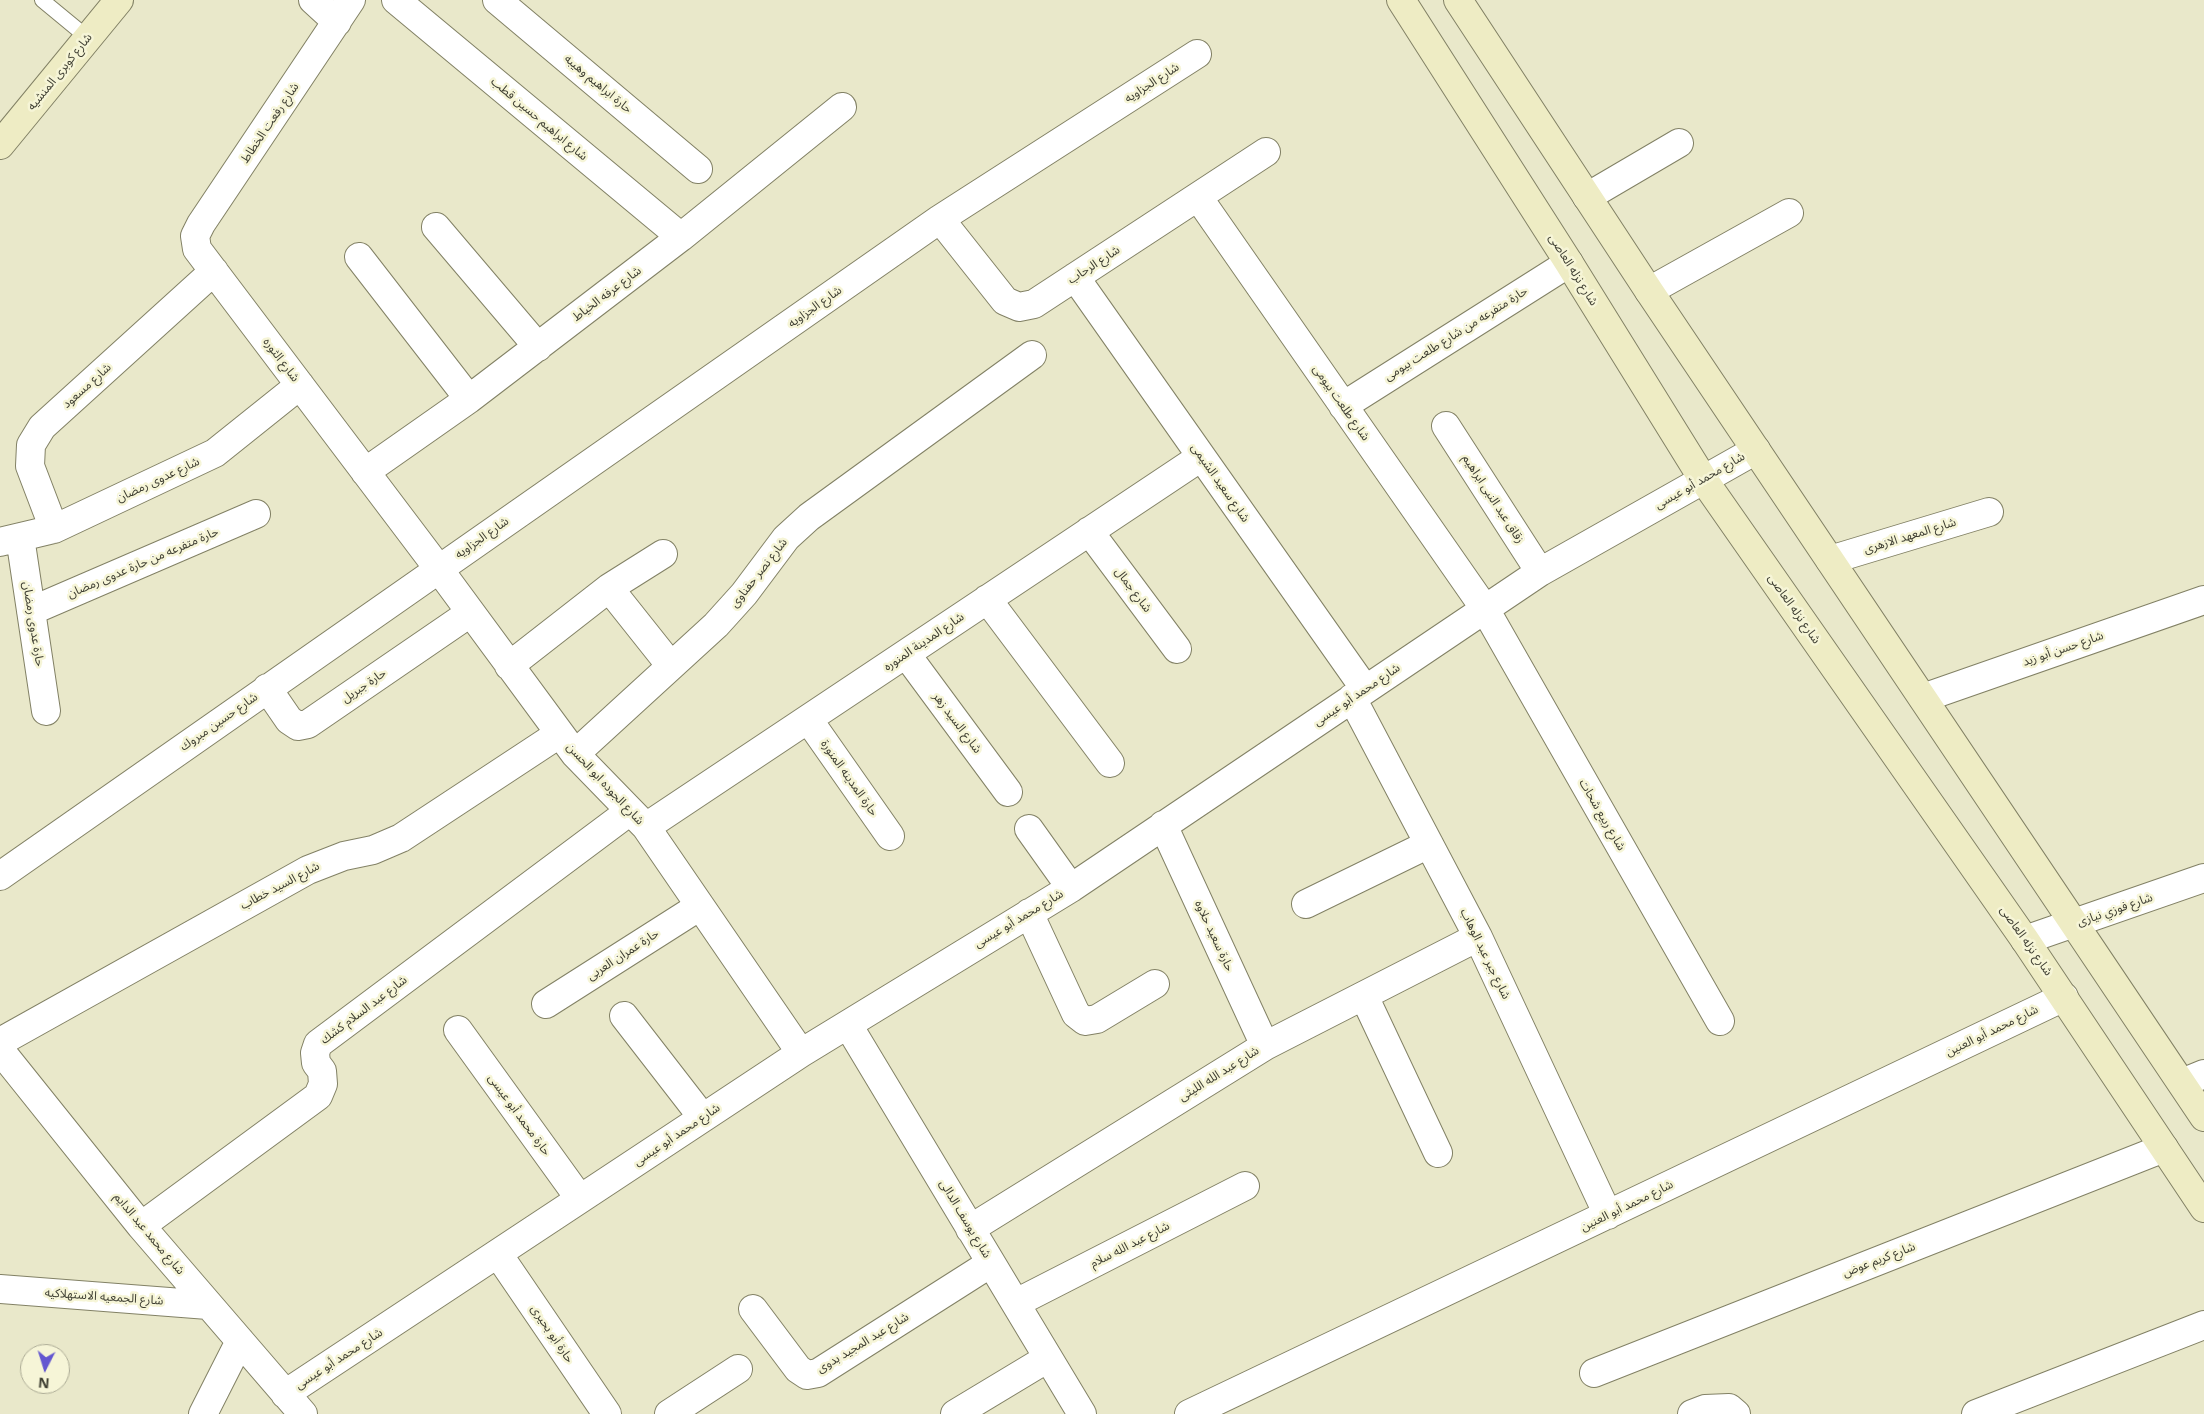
<!DOCTYPE html>
<meta charset="utf-8">
<style>
body{margin:0}
#map{position:relative;width:2204px;height:1414px;overflow:hidden;background:#e9e8ca;font-family:"Noto Sans",sans-serif}
canvas{display:block}
.north{position:absolute;left:20px;top:1344px;width:50px;height:50px;box-sizing:border-box;background:#f6f5d7;border:1px solid #acab95;border-radius:50%;rotate:185deg;font-size:14px;font-weight:700;line-height:20px;text-align:center;color:#3d3d31}
.north::after{content:'';display:block;margin:auto;width:18px;height:22px;background:#6457d0;clip-path:polygon(50% 0,100% 100%,50% 72%,0 100%)}
</style>
<div id="map">
<canvas width="2204" height="1414"></canvas>
<div class="north">N</div>
</div>
<script>
const c = document.querySelector('canvas').getContext('2d');
c.lineJoin = 'round';
const poly = rows => new Path2D(rows.map(r => 'M' + r).join(''));
function trace(path, color, width, dash) { c.strokeStyle = color; c.lineWidth = width; c.lineCap = dash ? 'butt' : 'round'; c.setLineDash(dash || []); c.stroke(path); }
function drawText(font, color, halo, rows, align = 'center') {
  c.font = font + ' "Noto Sans","Noto Sans Arabic",sans-serif'; c.lineWidth = 5; c.setLineDash([]); c.textBaseline = 'middle'; c.strokeStyle = halo; c.fillStyle = color; for (const [text, x, y, turn = 0] of rows) {
    c.save(); c.translate(x, y); c.rotate((+turn || 0) * Math.PI / 180); c.textAlign = isNaN(turn) ? turn : align; if (halo) c.strokeText(text, 0, 0); c.fillText(text, 0, 0); c.restore();
  }
}
const lane = poly([
 [42,0,88,38]
]);
const street = poly([
 [313,0,337,22],
 [351,0,201,224,195,236,197,249,438,568,575,754,646,827,801,1053],
 [396,0,681,237],
 [497,0,698,169],
 [1198,197,1485,609,1720,1021],
 [1587,197,1679,143],
 [940,219,1005,301,1019,307,1034,304,1266,152],
 [436,227,538,347],
 [359,257,469,399],
 [1075,277,1365,689],
 [1649,291,1789,213],
 [1343,406,1569,263],
 [1446,426,1540,572],
 [365,472,469,399,681,237,842,107],
 [54,529,30,466,31,445,42,427,214,271],
 [1089,531,1177,649],
 [20,537,46,711],
 [0,542,54,529,215,453,300,385],
 [1830,560,1989,512],
 [609,588,671,666],
 [987,599,1110,763],
 [31,611,256,514],
 [906,654,1008,792],
 [509,666,609,588,663,554],
 [267,688,289,720,298,726,308,724,470,613],
 [1352,698,1478,937,1608,1215],
 [1923,698,2204,600],
 [808,719,890,836],
 [575,754,716,625,744,594,786,538,809,517,1032,355],
 [1163,825,1265,1046],
 [646,827,1201,457],
 [1029,829,1071,888],
 [0,876,940,219,1197,54],
 [1306,904,1429,844],
 [1029,913,1076,1014,1085,1021,1097,1019,1155,984],
 [2025,940,2204,878],
 [1364,996,1438,1153],
 [546,1004,700,906],
 [624,1016,703,1118],
 [848,1025,1082,1414],
 [458,1030,580,1199],
 [0,1042,308,870,344,856,373,850,401,838,559,734],
 [0,1050,141,1226,303,1414],
 [2182,1083,2204,1074],
 [141,1226,318,1096,323,1084,322,1071,316,1063,315,1053,318,1044,630,811],
 [970,1229,1265,1046,1478,937],
 [498,1254,607,1414],
 [0,1289,208,1305],
 [1016,1303,1245,1186],
 [753,1309,798,1369,807,1375,818,1373,991,1263],
 [1594,1373,2164,1148],
 [285,1394,801,1053,1071,888,1540,572,1756,450],
 [203,1414,240,1341],
 [669,1414,738,1369],
 [955,1414,1048,1358],
 [1189,1414,2064,997],
 [1692,1414,1705,1409,1729,1408,1736,1414],
 [1976,1414,2204,1325]
]);
const secondary = poly([
 [1401,0,1569,263,1703,479,2025,940,2204,1208],
 [1458,0,1649,291,2204,1117],
 [0,145,119,0]
]);
const streetNames = [
 ["شارع كوبرى المنشيه",60,72,-51],
 ["شارع الجزاويه",1152,83,-33],
 ["حارة ابراهيم وهيبه",598,84,40],
 ["شارع ابراهيم حسين قطب",539,119,40],
 ["شارع رفعت الخطاط",270,123,-56],
 ["شارع الرحاب",1094,265,-33],
 ["شارع نزله العاصى",1573,270,58],
 ["شارع عرفه الخياط",607,294,-37],
 ["شارع الجزاويه",815,307,-35],
 ["حارة متفرعه من شارع طلعت بيومى",1456,334,-32],
 ["شارع الثوره",281,360,53],
 ["شارع مسعود",87,386,-42],
 ["شارع طلعت بيومى",1341,403,55],
 ["شارع عدوى رمضان",158,480,-25],
 ["شارع محمد أبو عيسى",1700,481,-30],
 ["شارع سعيد الشيمى",1220,483,55],
 ["زقاق عبد النبى ابراهيم",1493,499,57],
 ["شارع المعهد الازهرى",1910,536,-17],
 ["شارع الجزاويه",482,538,-35],
 ["حارة متفرعه من حارة عدوى رمضان",143,563,-23],
 ["شارع نصر حفناوى",759,573,-52],
 ["شارع جمال",1133,590,53],
 ["شارع نزله العاصى",1794,609,55],
 ["حارة عدوى رمضان",33,624,81],
 ["شارع المدينة المنوره",924,642,-34],
 ["شارع حسن أبو زيد",2063,649,-19],
 ["حارة جبريل",364,686,-34],
 ["شارع محمد أبو عيسى",1357,695,-34],
 ["شارع حسين مبروك",219,722,-35],
 ["شارع السيد زهر",957,723,53],
 ["حارة المدينه المنورة",849,778,55],
 ["شارع الجوده ابو الحسن",605,784,47],
 ["شارع ربيع شحات",1602,815,60],
 ["شارع السيد خطاب",280,886,-28],
 ["شارع فوزي نيازى",2115,910,-19],
 ["شارع محمد أبو عيسى",1019,919,-31],
 ["حارة سعيد حلاوه",1214,936,65],
 ["شارع نزله العاصى",2026,941,55],
 ["شارع جبر عبد الوهاب",1485,954,64],
 ["حارة عمران العربى",623,955,-33],
 ["شارع عبد السلام كشك",364,1010,-37],
 ["شارع محمد أبو العنين",1992,1031,-26],
 ["شارع عبد الله الليثى",1219,1074,-32],
 ["حارة محمد أبو عيسى",519,1115,54],
 ["شارع محمد أبو عيسى",677,1135,-34],
 ["شارع محمد أبو العنين",1627,1206,-26],
 ["شارع يوسف الدالى",965,1219,59],
 ["شارع محمد عبد الدايم",149,1234,50],
 ["شارع عبد الله سلام",1130,1245,-27],
 ["شارع كريم عوض",1879,1260,-21],
 ["شارع الجمعيه الاستهلاكيه",104,1297,4],
 ["حارة أبو بحيرى",552,1334,56],
 ["شارع عبد المجيد بدوى",863,1343,-31],
 ["شارع محمد أبو عيسى",339,1359,-33]
];
trace(lane, '#828165', 16);
trace(street, '#828165', 30);
trace(secondary, '#828165', 30);
trace(lane, '#fff', 14);
trace(street, '#fff', 28);
trace(secondary, '#eeecc4', 28);
drawText('12px', '#3d3d31', '#f6f5d7', streetNames);
</script>
